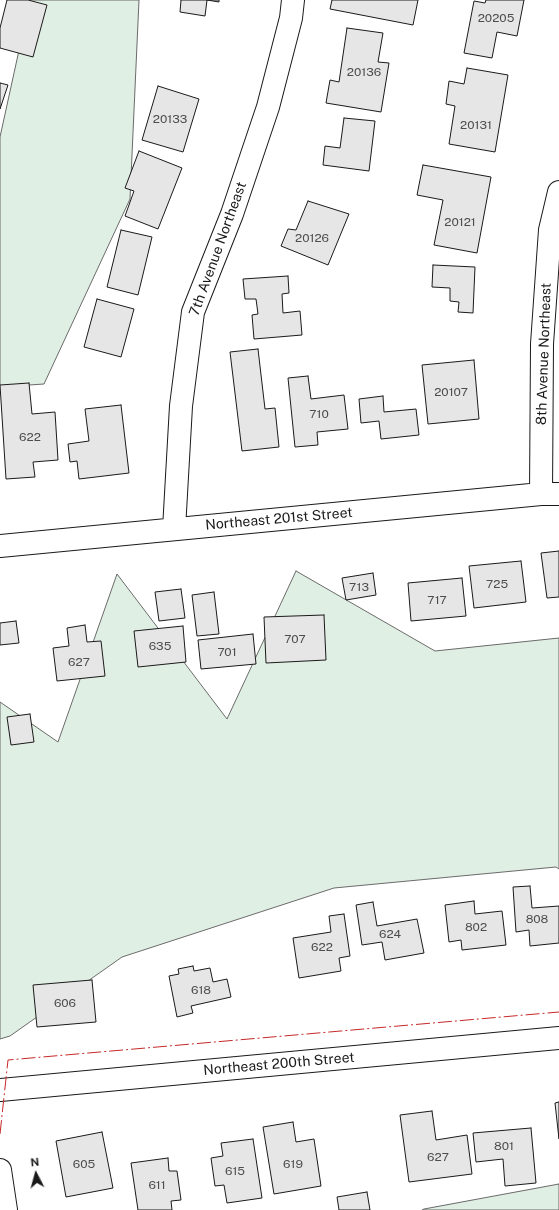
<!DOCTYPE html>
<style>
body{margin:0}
#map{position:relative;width:559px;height:1210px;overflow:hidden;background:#fff;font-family:"Public Sans",sans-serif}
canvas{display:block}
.north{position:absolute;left:16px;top:1154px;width:40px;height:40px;-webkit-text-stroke:3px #fff;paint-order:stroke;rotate:354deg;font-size:11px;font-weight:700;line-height:16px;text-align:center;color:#1a1a1a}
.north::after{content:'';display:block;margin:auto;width:14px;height:18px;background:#1a1a1a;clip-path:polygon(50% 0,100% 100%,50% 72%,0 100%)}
</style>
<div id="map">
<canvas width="559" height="1210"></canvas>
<div class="north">N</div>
</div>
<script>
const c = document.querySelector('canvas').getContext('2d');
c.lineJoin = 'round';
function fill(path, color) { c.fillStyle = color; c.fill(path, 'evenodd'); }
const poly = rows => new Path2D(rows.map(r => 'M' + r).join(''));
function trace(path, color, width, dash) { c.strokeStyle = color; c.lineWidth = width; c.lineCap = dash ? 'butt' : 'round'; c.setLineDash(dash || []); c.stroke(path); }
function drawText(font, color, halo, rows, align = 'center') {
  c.font = font + ' "Public Sans",sans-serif'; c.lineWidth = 3; c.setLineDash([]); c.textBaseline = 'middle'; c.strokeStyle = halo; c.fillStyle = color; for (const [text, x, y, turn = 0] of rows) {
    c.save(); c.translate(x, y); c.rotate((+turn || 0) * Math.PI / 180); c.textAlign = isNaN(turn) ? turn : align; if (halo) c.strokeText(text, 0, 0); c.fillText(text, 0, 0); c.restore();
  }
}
const green = poly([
 [30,0,139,0,130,199,44,384,0,387,0,137,30,0],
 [296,571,435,651,559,638,559,869,556,867,334,888,122,957,10,1036,0,1039,0,702,58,742,117,574,227,719,296,571],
 [559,1184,559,1210,422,1210,424,1209,559,1184]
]);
const building = poly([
 [7,0,28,0,47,5,33,57,0,48,0,28,7,0],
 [181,0,219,0,219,2,207,0,205,16,180,12,181,0],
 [332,0,418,0,413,25,330,9,332,0],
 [486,0,524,0,517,36,497,32,492,58,464,53,474,1,485,3,486,0],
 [347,28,383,33,378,62,389,63,381,112,326,103,330,80,339,82,347,28],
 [467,68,508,75,495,152,449,144,455,106,446,104,449,81,464,84,467,68],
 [0,83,8,85,0,109,0,83],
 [158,86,199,99,183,152,142,140,158,86],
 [344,118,375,121,369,171,323,165,325,146,340,148,344,118],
 [139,151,182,168,158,229,125,216,134,191,125,188,139,151],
 [423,165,491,177,477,253,434,245,443,200,417,195,423,165],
 [308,201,349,214,328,265,281,246,288,229,296,230,308,201],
 [121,230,152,237,138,295,107,287,121,230],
 [433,265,475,267,473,313,458,312,459,302,450,301,450,288,432,287,433,265],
 [288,276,289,293,282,294,283,313,300,311,302,335,254,339,252,315,258,314,256,299,245,299,243,279,288,276],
 [97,299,134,309,121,357,84,347,97,299],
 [258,349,265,409,275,408,279,447,242,451,230,352,258,349],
 [474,360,479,419,428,424,422,365,474,360],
 [308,376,311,399,344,395,348,429,317,432,318,445,295,447,288,378,308,376],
 [29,383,32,414,55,412,58,460,33,462,35,477,6,479,0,385,29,383],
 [383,396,384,412,416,409,419,435,381,439,379,421,361,423,359,399,383,396],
 [121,405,129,473,79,479,77,461,70,462,68,444,89,441,85,409,121,405],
 [559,551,559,597,547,598,541,553,559,551],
 [521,561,526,602,474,608,469,566,521,561],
 [373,573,376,595,346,600,342,578,373,573],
 [462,578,466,616,411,621,408,583,462,578],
 [181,589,185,618,159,621,155,592,181,589],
 [214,592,219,634,197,636,192,595,214,592],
 [324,615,326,660,266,663,264,617,324,615],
 [16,621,19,643,0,645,0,623,16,621],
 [85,625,87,642,101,641,105,676,57,681,53,648,69,646,67,628,85,625],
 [183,626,186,662,138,667,134,631,183,626],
 [253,634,256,664,201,669,198,640,253,634],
 [30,714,34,742,11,745,7,717,30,714],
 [530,886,532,908,559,906,559,943,530,946,529,930,516,932,513,887,530,886],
 [474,901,475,914,502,911,506,945,462,950,461,940,449,942,445,905,474,901],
 [373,902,377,926,417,919,424,953,385,960,382,942,362,945,356,905,373,902],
 [344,914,350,956,339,958,341,971,299,978,293,938,331,932,329,916,344,914],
 [193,966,194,971,210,968,213,982,227,979,231,997,191,1006,193,1013,177,1017,169,976,179,974,178,969,193,966],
 [92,980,96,1022,37,1027,33,985,92,980],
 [559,1102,559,1139,555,1103,559,1102],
 [432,1111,436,1140,467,1135,472,1174,409,1182,400,1115,432,1111],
 [293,1122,296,1142,314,1139,321,1186,274,1194,263,1127,293,1122],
 [531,1128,536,1183,505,1186,503,1159,476,1162,473,1133,531,1128],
 [102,1132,113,1188,66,1197,56,1141,102,1132],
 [253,1139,262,1198,227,1203,224,1185,215,1186,211,1158,223,1156,221,1143,253,1139],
 [168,1158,169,1171,177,1171,181,1200,171,1201,172,1210,138,1210,131,1163,168,1158],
 [367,1192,370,1210,339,1210,337,1197,367,1192]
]);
const minor = poly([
 [541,494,542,344,550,230,559,192],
 [174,529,181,406,193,312,232,214,268,107,291,18,293,0],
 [0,546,541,494,559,494],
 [0,1090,559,1038],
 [0,1170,6,1210]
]);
const power = poly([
 [0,1134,8,1060,559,1012]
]);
const numberNames = [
 ["20205",496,18],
 ["20136",364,72],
 ["20133",170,119],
 ["20131",476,125],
 ["20121",460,222],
 ["20126",312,238],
 ["20107",451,392],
 ["710",319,414],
 ["622",30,437],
 ["725",497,584],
 ["713",359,587],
 ["717",437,600],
 ["707",295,639],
 ["635",160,646],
 ["701",227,652],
 ["627",79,662],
 ["808",537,919],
 ["802",476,927],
 ["624",390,934],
 ["622",322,947],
 ["618",201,990],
 ["606",65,1003],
 ["801",504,1146],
 ["627",438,1157],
 ["605",84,1164],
 ["619",293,1164],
 ["615",235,1171],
 ["611",157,1185]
];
const streetNames = [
 ["7th Avenue Northeast",218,249,-70],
 ["8th Avenue Northeast",544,354,-88],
 ["Northeast 201st Street",279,519,-5],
 ["Northeast 200th Street",279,1064,-5]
];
fill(green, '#e0efe3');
trace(green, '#6a6a6a', 1);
fill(building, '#e6e6e6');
trace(building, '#1a1a1a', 1);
trace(minor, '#1a1a1a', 24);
trace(minor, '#fff', 22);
trace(power, '#c62828', 1, [14, 3, 2, 3]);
drawText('12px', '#4d4d4d', null, numberNames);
drawText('14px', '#1a1a1a', '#fff', streetNames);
</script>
